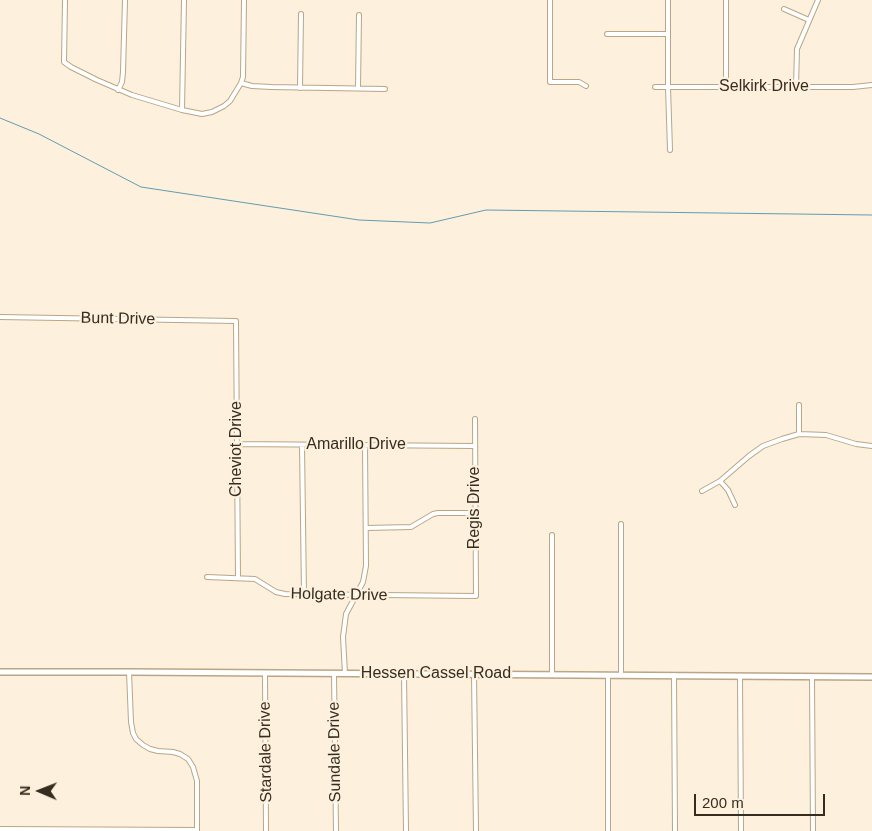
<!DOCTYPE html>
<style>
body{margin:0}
#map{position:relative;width:872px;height:831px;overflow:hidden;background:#fdf0dc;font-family:Arial,sans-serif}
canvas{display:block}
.north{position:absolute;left:15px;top:766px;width:50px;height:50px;-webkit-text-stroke:4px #fdf0dc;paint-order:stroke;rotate:271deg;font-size:14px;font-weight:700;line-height:20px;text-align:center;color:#352d20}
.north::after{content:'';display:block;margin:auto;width:18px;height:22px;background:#352d20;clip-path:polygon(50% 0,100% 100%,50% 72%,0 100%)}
.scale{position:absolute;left:694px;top:794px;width:131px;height:22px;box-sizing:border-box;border:2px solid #352d20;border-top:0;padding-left:6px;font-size:15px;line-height:18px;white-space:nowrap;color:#352d20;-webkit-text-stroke:4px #fdf0dc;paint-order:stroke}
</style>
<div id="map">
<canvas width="872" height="831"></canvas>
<div class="north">N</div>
<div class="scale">200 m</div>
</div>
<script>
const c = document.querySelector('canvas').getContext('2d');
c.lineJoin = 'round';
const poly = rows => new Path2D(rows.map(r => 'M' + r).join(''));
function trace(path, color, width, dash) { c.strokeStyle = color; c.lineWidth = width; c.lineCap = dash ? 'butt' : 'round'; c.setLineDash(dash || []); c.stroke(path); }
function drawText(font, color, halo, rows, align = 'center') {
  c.font = font + ' Arial,sans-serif'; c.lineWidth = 4.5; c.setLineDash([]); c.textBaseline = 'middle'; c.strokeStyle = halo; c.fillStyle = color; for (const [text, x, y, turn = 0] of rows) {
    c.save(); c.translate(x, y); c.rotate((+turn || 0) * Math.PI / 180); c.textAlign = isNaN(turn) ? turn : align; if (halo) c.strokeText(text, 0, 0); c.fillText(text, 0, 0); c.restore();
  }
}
const stream = poly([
 [0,118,39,134,141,187,359,220,430,223,486,210,872,215]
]);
const minor = poly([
 [65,0,64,62,71,67,97,80,132,95,182,110,202,114,212,112,224,106,230,101,241,83,243,77,244,0],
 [550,0,550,82,579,82,586,86],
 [668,0,668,87,670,150],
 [726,0,726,87],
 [784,9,809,20],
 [607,34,668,34],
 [241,83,252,86,271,87,385,89],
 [655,87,853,87,872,85],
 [796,87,797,49,818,0],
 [300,88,301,14],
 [358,88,359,15],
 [118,90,122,82,123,72,125,0],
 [182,110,184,0],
 [0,317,236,321,238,578],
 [799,434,799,405],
 [237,444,475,446],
 [302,445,304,595],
 [720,481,728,490,735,505],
 [702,491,720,481,749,456,763,446,782,439,799,434,826,435,856,444,872,446],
 [621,524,621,675],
 [366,528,411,527,433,514,438,513,476,513],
 [207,577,255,579,276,592,285,594,476,596,475,419],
 [129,672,131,722,133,733,136,739,143,745,150,749,158,751,173,752,180,754,188,759,193,767,197,781,197,831],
 [265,673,266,831],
 [334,674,336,831],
 [345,674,343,637,346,614,363,582,366,566,365,445],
 [404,674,406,831],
 [474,674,476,831],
 [552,674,552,535],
 [674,675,675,831],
 [740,676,741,831],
 [812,677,813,831],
 [0,829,197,830],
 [608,831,608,675]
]);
const secondary = poly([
 [0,672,129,672,872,677]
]);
const streetNames = [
 ["Selkirk Drive",764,87],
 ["Bunt Drive",118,319,1],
 ["Amarillo Drive",356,445],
 ["Cheviot Drive",237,449,-90],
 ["Regis Drive",475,508,-90],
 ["Holgate Drive",339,595,1],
 ["Hessen Cassel Road",436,674],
 ["Stardale Drive",266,752,-91],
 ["Sundale Drive",335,752,-91]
];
trace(stream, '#609cb5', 1);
trace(minor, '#baa686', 6);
trace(secondary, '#baa686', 8);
trace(minor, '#fff', 4);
trace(secondary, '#fff', 5);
drawText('16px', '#352d20', '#fdf0dc', streetNames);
</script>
